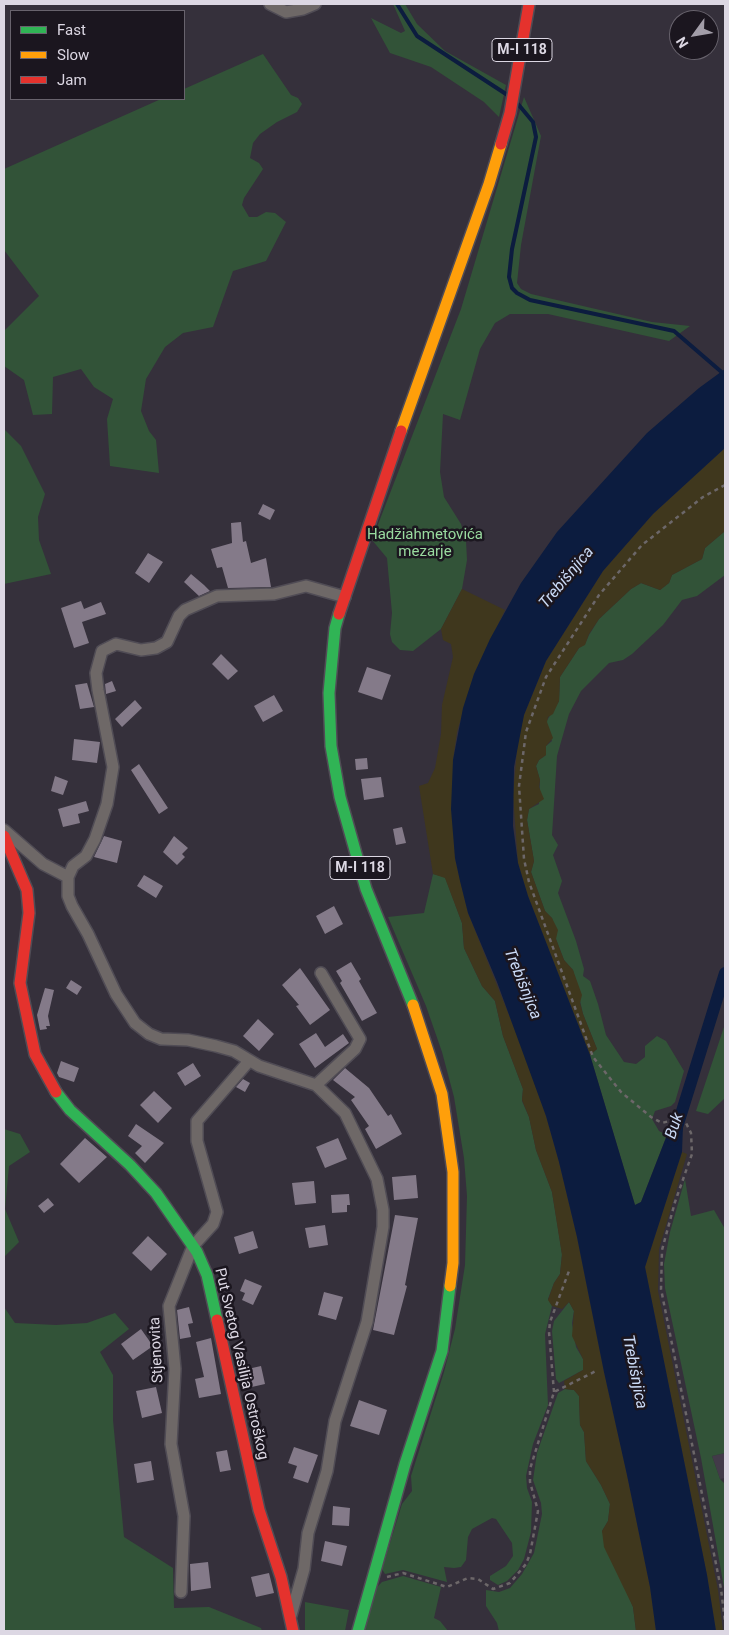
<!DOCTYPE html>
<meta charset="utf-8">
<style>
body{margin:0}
#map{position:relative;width:729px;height:1635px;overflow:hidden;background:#35303b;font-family:Roboto,sans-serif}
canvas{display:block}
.frame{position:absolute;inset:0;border:5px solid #dcd7e3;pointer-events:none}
.legend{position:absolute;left:10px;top:10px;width:175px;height:90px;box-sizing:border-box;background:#1b161f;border:1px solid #68636d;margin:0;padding:6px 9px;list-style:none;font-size:15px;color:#dcd7e3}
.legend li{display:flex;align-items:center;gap:10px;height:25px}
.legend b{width:25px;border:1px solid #68636d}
.north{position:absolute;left:669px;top:10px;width:50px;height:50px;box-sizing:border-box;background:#1b161f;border:1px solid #68636d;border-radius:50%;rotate:238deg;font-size:14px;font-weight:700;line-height:20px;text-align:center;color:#dcd7e3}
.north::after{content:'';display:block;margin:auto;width:18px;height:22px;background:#a29da8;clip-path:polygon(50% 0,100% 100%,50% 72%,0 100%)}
</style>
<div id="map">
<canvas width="729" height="1635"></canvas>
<div class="frame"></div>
<ul class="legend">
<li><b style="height:6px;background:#30b455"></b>Fast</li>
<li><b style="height:6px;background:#ff9f0a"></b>Slow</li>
<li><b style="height:6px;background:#e5322d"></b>Jam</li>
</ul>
<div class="north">N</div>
</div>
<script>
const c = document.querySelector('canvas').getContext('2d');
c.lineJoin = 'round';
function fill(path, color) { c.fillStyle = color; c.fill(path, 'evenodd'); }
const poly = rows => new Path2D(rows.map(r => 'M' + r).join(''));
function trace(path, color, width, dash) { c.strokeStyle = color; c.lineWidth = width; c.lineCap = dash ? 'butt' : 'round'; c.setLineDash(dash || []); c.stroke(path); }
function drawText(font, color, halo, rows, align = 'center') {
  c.font = font + ' Roboto,sans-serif'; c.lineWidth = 5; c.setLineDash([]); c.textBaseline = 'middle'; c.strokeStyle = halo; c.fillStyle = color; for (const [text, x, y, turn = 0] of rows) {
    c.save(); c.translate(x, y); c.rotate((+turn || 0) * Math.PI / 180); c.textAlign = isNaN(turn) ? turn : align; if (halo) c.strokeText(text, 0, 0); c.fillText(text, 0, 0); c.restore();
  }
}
const industrial = poly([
 [725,1453,725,1478,720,1479,712,1456]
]);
const green = poly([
 [393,4,405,4,417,24,445,51,506,85,499,117,484,102,431,67,390,53,371,18,401,33,405,31],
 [263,54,291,95,298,98,302,104,297,112,277,122,260,134,253,143,250,158,259,163,263,169,244,198,242,205,249,217,257,217,266,212,275,213,286,222,266,261,233,271,213,327,183,333,165,347,146,379,141,411,149,431,156,440,159,473,110,466,107,419,113,399,94,387,81,369,53,377,52,414,33,415,24,380,4,366,4,331,39,296,4,250,4,169,161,99,184,99,184,89],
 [524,97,541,136,521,245,517,283,521,289,531,294,652,322,690,326,669,341,548,314,510,314,495,323,480,349,460,420,443,414,440,472,444,497,461,524,466,541,467,560,462,589,441,629,413,651,400,650,392,642,390,634,392,613,387,558,372,540,461,309],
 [4,429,21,446,45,494,38,517,39,540,51,574,4,584],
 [725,531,725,575,697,596,682,600,663,625,632,654,623,660,609,663,581,691,569,714,557,756,552,835,558,845,553,855,562,881,558,893,576,941,584,969,583,976,590,981,598,1004,606,1035,624,1062,636,1064,645,1057,645,1046,657,1036,666,1041,684,1071,675,1102,671,1106,655,1111,652,1119,659,1131,667,1135,641,1202,635,1205,590,1055,597,1049,583,1014,573,970,564,960,556,939,552,918,545,911,531,872,534,861,527,820,529,809,539,804,540,780,536,766,539,760,546,755,546,746,552,741,546,722,559,701,560,677,579,648,585,644,589,635,599,619,631,589,641,583,660,590,669,583,672,575,702,559,705,548],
 [433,874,445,877,462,923,464,948,482,986,495,1001,503,1036,523,1089,522,1101,529,1117,536,1150,552,1192,562,1254,560,1274,554,1283,548,1299,552,1306,545,1334,548,1405,533,1444,526,1476,527,1488,532,1502,531,1532,524,1559,518,1570,507,1581,498,1585,490,1580,490,1576,506,1566,513,1556,512,1543,496,1519,492,1518,472,1529,468,1537,466,1560,461,1567,454,1568,444,1567,447,1582,403,1570,385,1574,382,1569,402,1504,412,1491,411,1476,444,1372,455,1329,465,1265,467,1196,464,1158,454,1097,442,1052,426,1006,388,917,424,913],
 [725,1024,725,1098,708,1114,696,1111],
 [4,1129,20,1134,30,1152,9,1166,5,1209,19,1242,4,1257],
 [685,1179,691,1216,714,1210,725,1229,725,1453,712,1456,720,1479,725,1484,725,1593,701,1458,665,1288,664,1264,670,1232],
 [569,1302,574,1311,572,1323,576,1347,583,1359,583,1370,559,1383,556,1379,552,1331,554,1321],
 [4,1307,15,1323,56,1325,87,1323,115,1313,129,1329,100,1352,113,1375,113,1420,124,1537,173,1568,174,1608,209,1607,261,1628,262,1631,4,1631],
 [565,1389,574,1390,579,1396,580,1425,584,1432,586,1461,601,1485,610,1504,608,1521,602,1531,633,1607,636,1631,499,1631,497,1623,486,1606,486,1590,499,1592,510,1588,522,1574,534,1553,542,1514,541,1503,533,1480,537,1453,558,1393],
 [403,1576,441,1587,434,1618,440,1621,448,1631,363,1631,375,1589,382,1582],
 [305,1602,349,1610,345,1631,305,1631]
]);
const sand = poly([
 [725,448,725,531,705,548,702,559,672,575,669,583,660,590,641,583,631,589,599,619,589,634,585,645,579,648,560,677,559,701,553,714,548,717,547,722,553,738,546,746,546,755,539,760,536,766,540,780,539,787,544,799,529,809,527,820,534,861,531,872,545,911,552,918,558,930,556,939,564,960,573,970,582,995,580,1003,583,1014,597,1049,590,1055,528,896,518,863,513,795,518,739,524,715,546,661,603,571,653,514],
 [462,589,505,610,474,674,457,732,453,760,455,859,468,913,523,1050,546,1116,559,1162,577,1237,604,1372,627,1475,650,1587,656,1631,636,1631,633,1607,604,1547,602,1531,608,1521,610,1504,601,1485,586,1461,584,1432,580,1425,579,1396,574,1390,565,1389,564,1381,583,1370,583,1359,572,1336,574,1311,569,1302,562,1309,552,1306,548,1300,554,1283,560,1274,562,1255,552,1192,536,1150,529,1117,522,1100,523,1089,503,1036,495,1001,482,986,464,948,462,923,445,878,433,874,419,786,428,783,435,768,441,734,442,705,453,657,451,644,443,640,441,629],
 [682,1152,687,1154,659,1249,658,1291,718,1590,723,1631,716,1631,707,1575,645,1267]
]);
const water = poly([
 [725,369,725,448,653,514,603,571,546,661,524,715,514,767,513,826,518,863,528,896,590,1055,635,1205,641,1202,667,1135,677,1124,683,1126,682,1152,645,1267,707,1575,716,1631,656,1631,650,1587,627,1475,604,1372,577,1237,559,1162,546,1116,497,982,468,913,460,881,455,858,451,809,453,760,463,708,474,674,490,639,521,583,557,532,647,433,699,388]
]);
const stream = poly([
 [397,4,417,36,509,96],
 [518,104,533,122,536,137,512,249,509,277,512,288,517,293,530,300,674,331,725,375]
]);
const canal = poly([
 [673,1140,725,973]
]);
const building = poly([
 [263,504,275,510,270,520,258,514],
 [241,522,243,542,246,541,251,563,266,558,271,587,228,588,222,567,217,568,211,549,232,543,231,523],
 [148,553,163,562,149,583,135,573],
 [191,574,204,585,210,591,199,596,184,582],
 [81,601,84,609,101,602,106,614,82,622,89,643,74,648,61,608],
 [221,654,238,671,228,680,212,664],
 [367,667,391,675,382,700,358,692],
 [112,681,116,691,106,694,105,684],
 [87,683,94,707,80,709,75,685],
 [274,695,283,711,263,722,254,706],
 [135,700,142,708,122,727,115,719],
 [74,739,100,742,97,763,72,760],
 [367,758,368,769,356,770,355,759],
 [139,764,168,808,159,814,131,770],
 [55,776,68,781,63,795,51,791],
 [381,777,384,797,364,800,361,779],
 [86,801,89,811,78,814,80,823,63,827,58,809],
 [402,827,406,843,396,845,393,829],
 [104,836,122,841,117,863,94,857],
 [174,836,188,848,182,854,185,857,177,865,163,852],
 [144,875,163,886,156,898,137,886],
 [334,906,343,924,325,934,316,916],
 [351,962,361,979,359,981,377,1013,362,1021,340,983,342,981,336,971],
 [300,968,330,1010,310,1025,296,1006,299,1005,282,985],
 [71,980,82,987,77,995,66,988],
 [45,988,54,990,48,1016,50,1026,46,1026,47,1029,40,1030,37,1015],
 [258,1019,274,1034,259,1051,243,1036],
 [316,1033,325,1047,343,1034,349,1043,315,1068,299,1044],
 [61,1061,79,1068,74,1082,59,1077,57,1073],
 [193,1063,201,1076,185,1086,177,1073],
 [345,1068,369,1088,388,1116,391,1114,402,1134,376,1149,365,1129,369,1126,351,1100,355,1097,333,1080],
 [243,1079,250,1083,245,1092,236,1087],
 [154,1091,172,1108,158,1123,140,1105],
 [136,1124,164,1143,145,1163,135,1153,142,1146,128,1136],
 [85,1138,107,1157,79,1183,60,1164],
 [338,1138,347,1159,325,1168,316,1147],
 [416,1175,418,1198,394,1200,392,1177],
 [314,1181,316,1203,295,1205,292,1183],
 [349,1194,350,1205,347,1205,347,1212,332,1213,331,1195],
 [48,1198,54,1205,44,1213,38,1206],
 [395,1215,418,1218,405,1285,407,1286,394,1335,373,1330],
 [325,1225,328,1245,309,1248,305,1228],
 [253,1231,258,1248,239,1254,234,1237],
 [148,1236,167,1254,151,1271,132,1253],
 [245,1279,262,1286,253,1305,242,1300,245,1293,240,1291],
 [324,1292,343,1297,336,1320,318,1315],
 [189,1307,193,1323,188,1324,191,1337,180,1339,177,1310],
 [141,1329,153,1346,133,1360,121,1344],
 [211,1338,221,1394,199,1398,195,1379,204,1377,196,1342],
 [261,1366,265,1384,243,1389,239,1371],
 [156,1387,162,1413,142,1418,136,1391],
 [359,1400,387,1410,379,1435,350,1426],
 [294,1447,318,1455,308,1483,293,1478,297,1466,288,1463],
 [227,1450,231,1470,220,1472,216,1452],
 [151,1461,154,1480,137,1483,134,1464],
 [333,1506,350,1508,349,1526,332,1525],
 [325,1541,347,1546,342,1566,321,1561],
 [208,1562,211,1588,191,1591,190,1564],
 [269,1573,274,1593,256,1597,251,1577]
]);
const path = poly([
 [725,485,703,497,642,545,599,595,546,677,526,732,519,786,524,859,529,882,593,1057,621,1092,651,1117,662,1123,673,1120,686,1123,691,1133,692,1154,675,1202,662,1250,661,1289,721,1589,725,1622],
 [554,1392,549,1332,550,1322,569,1271],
 [387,1577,403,1573,447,1587,468,1578,478,1579,493,1589,510,1583,526,1564,530,1554,538,1511,530,1482,530,1469,554,1392,596,1371]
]);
const street = poly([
 [270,4,286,12,303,9,315,4],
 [4,830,43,864,68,877,73,866,86,856,95,839,107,804,113,767,98,690,96,673,102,651,116,644,141,650,156,648,167,642,179,616,185,610,217,596,274,594,306,586,345,597],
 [68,877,68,896,72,906,88,934,116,994,135,1023,149,1034,161,1039,188,1040,216,1046,234,1051,259,1066,316,1085,345,1113,377,1179,383,1210,383,1227,367,1322,335,1421,327,1471,308,1533,304,1569,291,1615],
 [316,1085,355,1049,360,1039,321,973],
 [181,1592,184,1516,171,1444,175,1369,169,1306,193,1246,213,1224,217,1212,197,1141,197,1121,249,1061]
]);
const fast = poly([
 [339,614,335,628,329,693,331,746,340,797,366,889,413,1005],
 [56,1092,70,1110,130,1165,156,1193,197,1252,207,1275,217,1320],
 [358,1631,405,1464,442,1351,450,1286]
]);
const slow = poly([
 [401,431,489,184,501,144],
 [413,1005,442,1094,453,1172,453,1263,450,1286]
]);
const jam = poly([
 [501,144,510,113,529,4],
 [339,614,401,431],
 [4,836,27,890,29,913,20,983,35,1054,56,1092],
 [217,1320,259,1510,281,1577,293,1631]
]);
const shields = [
 [522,50,60],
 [360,868,60]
];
const shieldNames = [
 ["M-I 118",522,50],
 ["M-I 118",360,868]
];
const parkNames = [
 ["Hadžiahmetovića",425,535],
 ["mezarje",425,552]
];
const streetNames = [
 ["Stjenovita",157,1350,-93],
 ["Put Svetog Vasilija Ostroškog",241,1364,77]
];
const waterNames = [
 ["Trebišnjica",567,578,-50],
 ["Trebišnjica",522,984,68],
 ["Buk",675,1126,-72],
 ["Trebišnjica",634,1372,79]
];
fill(industrial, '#423a49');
fill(green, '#325338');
fill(sand, '#3f371d');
fill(water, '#0c1c3f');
trace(stream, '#0c1c3f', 4);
trace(canal, '#0c1c3f', 12);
fill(building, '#847a89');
trace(street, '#504c55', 14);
trace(fast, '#504c55', 14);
trace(slow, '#504c55', 14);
trace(jam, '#504c55', 14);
trace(path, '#6c6769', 2.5, [4, 4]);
trace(street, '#6e6867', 11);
trace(fast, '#30b455', 11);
trace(slow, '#ff9f0a', 11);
trace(jam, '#e5322d', 11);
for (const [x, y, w] of shields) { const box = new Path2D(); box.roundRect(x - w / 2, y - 11.5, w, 23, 4); c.fillStyle = '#1b161f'; c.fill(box); trace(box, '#dcd7e3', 1); }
drawText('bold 14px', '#dcd7e3', null, shieldNames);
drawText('15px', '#99da9f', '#1b161f', parkNames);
drawText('15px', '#dcd7e3', '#1b161f', streetNames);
drawText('italic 16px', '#cadaf6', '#1b161f', waterNames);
</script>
